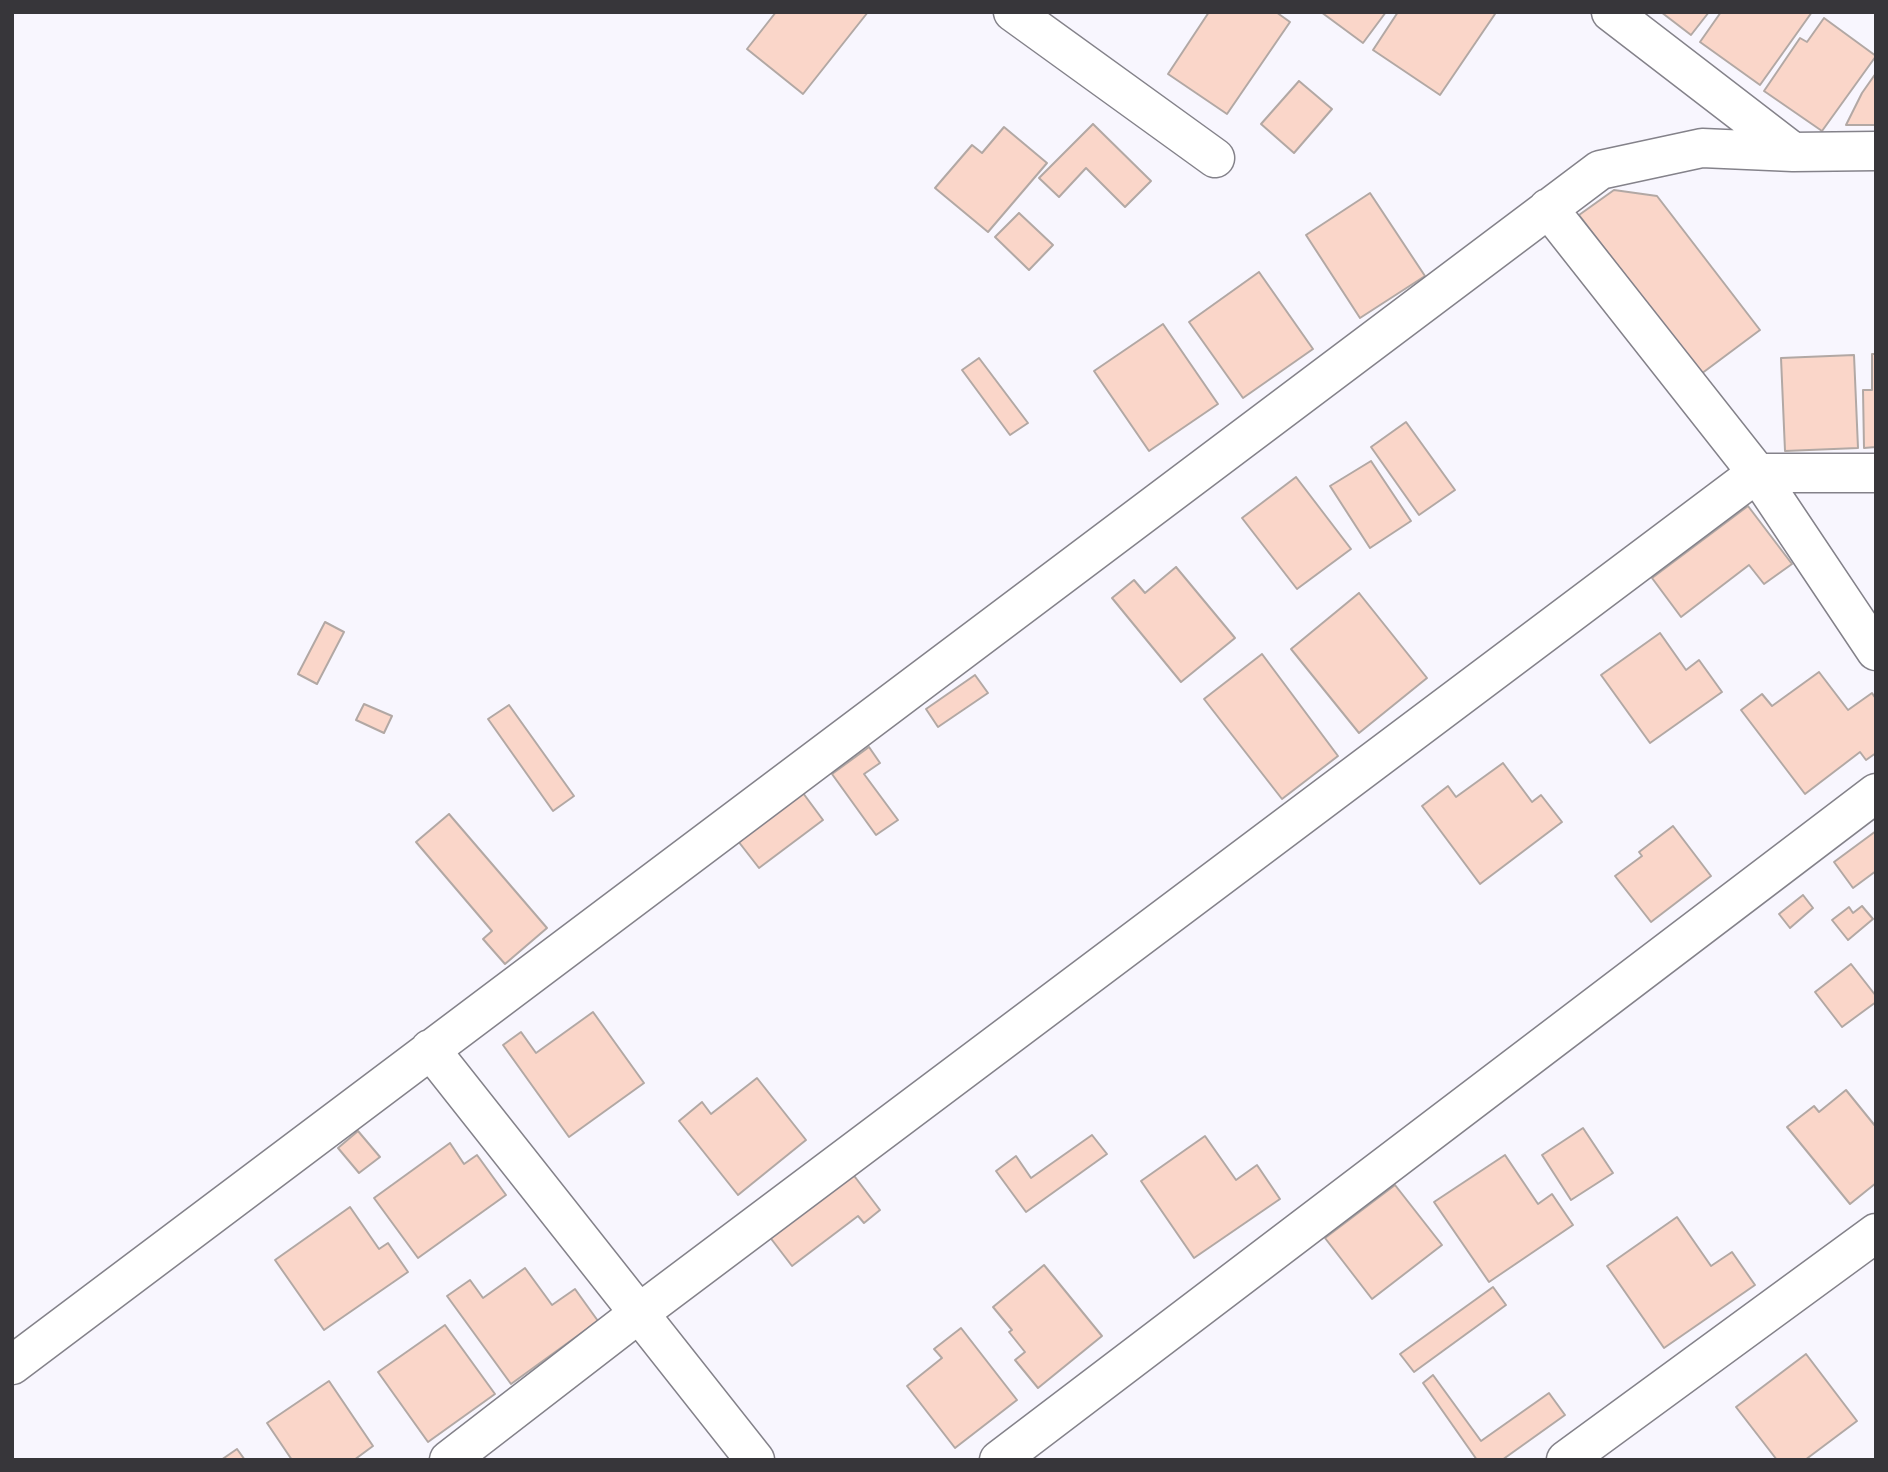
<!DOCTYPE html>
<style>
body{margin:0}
#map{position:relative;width:1888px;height:1472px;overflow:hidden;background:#f8f6fe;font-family:"PT Sans",sans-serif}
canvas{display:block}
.frame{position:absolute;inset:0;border:14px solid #37363a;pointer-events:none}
</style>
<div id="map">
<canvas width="1888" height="1472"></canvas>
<div class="frame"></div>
</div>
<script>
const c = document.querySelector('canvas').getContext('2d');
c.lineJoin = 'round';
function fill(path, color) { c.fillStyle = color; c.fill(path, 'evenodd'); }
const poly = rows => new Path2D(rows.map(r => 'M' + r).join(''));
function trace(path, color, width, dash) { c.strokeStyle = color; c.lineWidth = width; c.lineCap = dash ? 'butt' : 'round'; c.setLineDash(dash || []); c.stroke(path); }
const building = poly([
 [776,12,868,12,803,94,747,49,776,12],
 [1209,12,1276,12,1290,22,1227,114,1168,74,1209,12],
 [1321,12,1386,12,1363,43,1321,12],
 [1398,12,1492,12,1495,14,1440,95,1373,50,1398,12],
 [1661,12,1709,12,1691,35,1661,12],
 [1721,12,1812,12,1760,85,1700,42,1721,12],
 [1824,18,1876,56,1822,131,1764,91,1800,38,1807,42,1824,18],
 [1876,73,1876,125,1846,125,1862,93,1876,73],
 [1299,81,1332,109,1294,153,1261,124,1299,81],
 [1093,124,1151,181,1125,207,1086,168,1059,197,1039,178,1093,124],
 [1004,127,1047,163,988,232,935,188,972,145,982,153,1004,127],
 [1614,190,1657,196,1760,330,1701,374,1579,215,1614,190],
 [1370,193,1425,276,1360,318,1306,235,1370,193],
 [1019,213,1053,245,1029,270,995,237,1019,213],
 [1259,272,1313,349,1243,398,1189,322,1259,272],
 [1163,324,1218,404,1149,451,1094,371,1163,324],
 [1872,354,1876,354,1876,447,1864,448,1863,390,1872,390,1872,354],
 [1854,355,1858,448,1785,451,1781,358,1854,355],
 [979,358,1028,423,1010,435,962,370,979,358],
 [1406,422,1455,490,1419,515,1371,447,1406,422],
 [1371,461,1411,521,1370,548,1330,486,1371,461],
 [1296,477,1351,549,1297,589,1242,518,1296,477],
 [1748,506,1792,564,1764,584,1749,565,1681,617,1652,578,1748,506],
 [1176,567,1235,638,1181,682,1112,598,1134,580,1145,593,1176,567],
 [1359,593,1427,678,1359,733,1291,649,1359,593],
 [325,622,344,632,317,684,298,674,325,622],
 [1660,633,1686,670,1699,660,1722,692,1650,743,1601,675,1660,633],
 [1262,654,1338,756,1282,799,1204,699,1262,654],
 [1819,672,1848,710,1872,693,1876,699,1876,753,1866,760,1860,752,1805,794,1741,710,1762,694,1772,706,1819,672],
 [975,675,988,693,938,727,926,709,975,675],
 [364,704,392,716,384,733,356,720,364,704],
 [509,705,574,796,553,811,488,719,509,705],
 [869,747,880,763,864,774,898,820,876,835,832,774,869,747],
 [1503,763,1532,802,1541,795,1562,822,1480,884,1422,806,1448,786,1456,797,1503,763],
 [803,793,823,820,759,868,738,841,803,793],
 [449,814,547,928,505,964,483,939,492,931,416,842,449,814],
 [1673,826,1711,876,1651,922,1615,876,1642,856,1639,852,1673,826],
 [1876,831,1876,871,1853,888,1834,862,1876,831],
 [1803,895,1813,908,1790,928,1779,914,1803,895],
 [1862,906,1873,919,1848,940,1832,920,1849,907,1853,913,1862,906],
 [1851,964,1876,996,1876,1002,1842,1027,1815,992,1851,964],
 [593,1012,644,1083,569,1137,503,1045,521,1032,536,1053,593,1012],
 [757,1078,806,1140,738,1195,679,1121,702,1102,711,1114,757,1078],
 [1846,1090,1876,1127,1876,1183,1850,1204,1787,1127,1814,1106,1819,1112,1846,1090],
 [1583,1128,1613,1173,1571,1200,1542,1155,1583,1128],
 [358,1131,380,1157,359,1173,338,1148,358,1131],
 [1092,1135,1107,1154,1026,1212,996,1171,1016,1156,1031,1178,1092,1135],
 [1205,1136,1236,1180,1257,1165,1280,1199,1194,1258,1141,1181,1205,1136],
 [450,1143,464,1164,477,1155,506,1195,418,1258,374,1198,450,1143],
 [1505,1155,1538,1204,1552,1194,1573,1225,1489,1282,1434,1202,1505,1155],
 [852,1173,880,1210,864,1223,858,1216,792,1266,769,1236,852,1173],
 [1395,1185,1442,1245,1372,1299,1325,1238,1395,1185],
 [350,1207,379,1249,388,1243,408,1272,324,1330,275,1260,350,1207],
 [1677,1217,1711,1266,1732,1252,1755,1285,1664,1348,1607,1266,1677,1217],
 [1044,1265,1102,1336,1038,1388,1015,1360,1025,1352,1009,1332,1012,1330,993,1307,1044,1265],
 [525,1268,552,1305,575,1289,598,1321,511,1384,447,1296,470,1280,483,1298,525,1268],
 [1493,1287,1506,1305,1414,1372,1400,1354,1493,1287],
 [445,1325,495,1394,428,1442,378,1372,445,1325],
 [961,1328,1017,1400,955,1448,907,1386,942,1358,934,1349,961,1328],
 [1806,1354,1857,1421,1805,1460,1777,1460,1736,1407,1806,1354],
 [1433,1375,1481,1441,1549,1393,1565,1415,1502,1460,1477,1460,1423,1383,1433,1375],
 [329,1381,373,1446,354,1460,292,1460,267,1423,329,1381],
 [237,1449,245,1460,221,1460,237,1449]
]);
const minor = poly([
 [1013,12,1215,158],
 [1611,12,1793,152],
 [1548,208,1757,473,1876,651],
 [430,1049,755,1460],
 [12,1365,1600,170,1702,148,1793,152,1876,151],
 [449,1460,638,1314,1757,473,1876,473],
 [999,1460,1876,793],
 [1566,1460,1876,1233]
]);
fill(building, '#fad6c9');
trace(building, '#b2a8a4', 2);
trace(minor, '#84828a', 41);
trace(minor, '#fff', 38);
</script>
